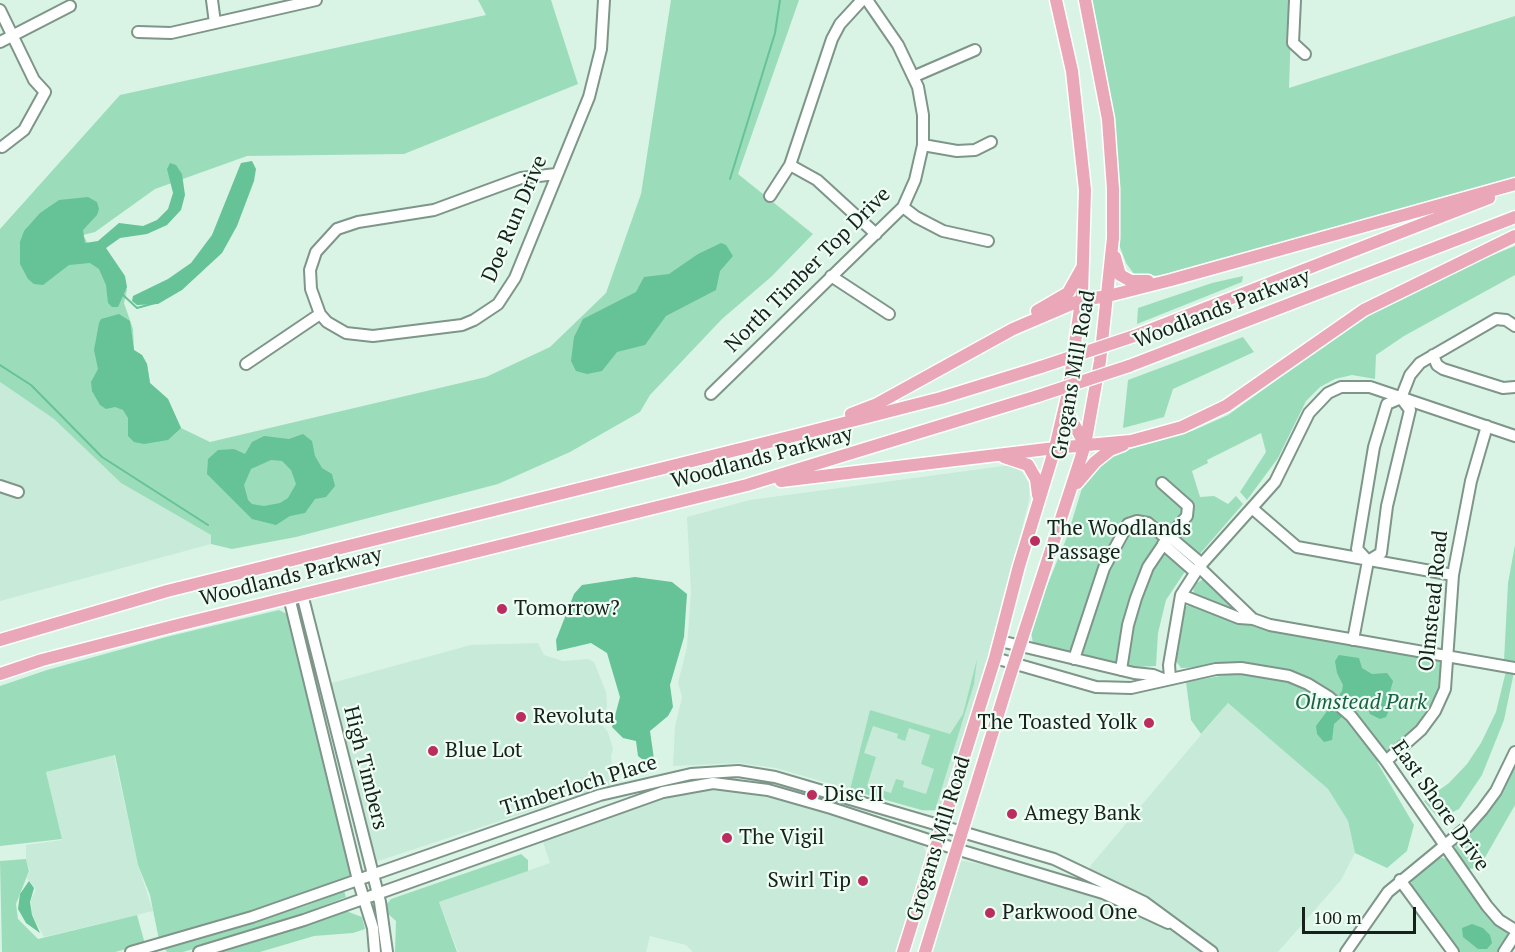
<!DOCTYPE html>
<style>
body{margin:0}
#map{position:relative;width:1515px;height:952px;overflow:hidden;background:#d9f4e5;font-family:"PT Serif",serif}
canvas{display:block}
.scale{position:absolute;left:1302px;top:907px;width:114px;height:27px;box-sizing:border-box;border:3px solid #17211c;border-top:0;padding-left:8px;font-size:18px;line-height:21px;white-space:nowrap;color:#17211c;-webkit-text-stroke:4px #eefef5;paint-order:stroke}
</style>
<div id="map">
<canvas width="1515" height="952"></canvas>
<div class="scale">100 m</div>
</div>
<script>
const c = document.querySelector('canvas').getContext('2d');
c.lineJoin = 'round';
function fill(path, color) { c.fillStyle = color; c.fill(path, 'evenodd'); }
const poly = rows => new Path2D(rows.map(r => 'M' + r).join(''));
function trace(path, color, width, dash) { c.strokeStyle = color; c.lineWidth = width; c.lineCap = dash ? 'butt' : 'round'; c.setLineDash(dash || []); c.stroke(path); }
function drawText(font, color, halo, rows, align = 'center') {
  c.font = font + ' "PT Serif",serif'; c.lineWidth = 4.5; c.setLineDash([]); c.textBaseline = 'middle'; c.strokeStyle = halo; c.fillStyle = color; for (const [text, x, y, turn = 0] of rows) {
    c.save(); c.translate(x, y); c.rotate((+turn || 0) * Math.PI / 180); c.textAlign = isNaN(turn) ? turn : align; if (halo) c.strokeText(text, 0, 0); c.fillText(text, 0, 0); c.restore();
  }
}
const built = poly([
 [0,382,54,419,121,483,211,535,211,544,0,601],
 [1011,465,1022,472,1030,485,1029,500,999,623,941,811,924,811,776,768,739,763,673,766,675,727,682,697,678,683,687,647,691,592,687,517,750,500],
 [538,643,544,655,563,661,588,659,594,662,606,692,607,706,602,725,608,732,613,749,611,757,615,783,372,863,328,684,471,645],
 [1228,703,1328,789,1348,821,1355,853,1341,880,1278,952,933,952,959,860,1005,869,1082,892,1091,865],
 [114,755,138,865,153,911,44,937,32,915,31,900,36,889,27,878,30,871,26,859,26,845,62,840,46,772],
 [722,789,762,794,825,811,922,842,927,856,897,952,693,952,686,945,650,936,646,952,458,952,439,902,550,863,543,842,648,803,697,790]
]);
const green = poly([
 [478,0,551,0,578,84,404,154,247,156,155,189,95,232,83,235,90,247,121,275,127,290,124,303,133,329,134,350,142,355,147,364,150,383,168,399,181,428,210,442,486,377,550,347,606,293,641,194,671,0,799,0,738,174,813,234,771,277,722,319,650,395,640,412,570,452,498,484,296,537,232,549,211,544,211,535,121,483,54,419,0,382,0,229,120,95,486,15],
 [1090,0,1292,0,1289,88,1515,16,1515,179,1160,276,1134,274,1126,263,1118,242,1116,154,1108,81],
 [1515,246,1515,275,1404,336,1376,355,1375,379,1352,375,1335,379,1320,387,1306,401,1278,458,1247,500,1240,492,1266,452,1261,433,1207,460,1208,463,1192,471,1200,497,1214,496,1228,504,1236,496,1243,504,1186,570,1166,600,1158,633,1156,666,1136,667,1100,662,1033,643,1030,627,1067,537,1082,488,1087,477,1106,459,1133,448,1192,431,1228,415,1360,320,1458,269],
 [1243,276,1242,282,1137,324,1138,308,1212,283],
 [1243,337,1254,352,1173,389,1164,417,1123,428,1128,380],
 [1515,545,1515,663,1504,661,1508,583],
 [1202,580,1205,580,1238,611,1236,613,1194,597,1193,585],
 [1190,604,1262,628,1441,660,1445,665,1445,673,1432,710,1396,750,1377,762,1414,825,1407,851,1387,868,1355,853,1348,821,1328,789,1228,703,1201,734,1191,720,1186,682,1232,674,1254,675,1287,681,1291,673,1253,665,1181,668,1176,661,1176,648,1182,609],
 [279,610,291,616,351,874,347,879,271,907,159,940,150,895,138,865,115,755,46,772,62,839,0,846,0,686,47,670,166,637],
 [977,659,974,684,935,810,922,810,850,790,870,710,950,734,963,714],
 [873,726,898,734,897,738,905,741,909,728,930,735,921,764,934,769,926,794,903,787,904,781,896,779,891,793,867,786,876,757,864,753],
 [1506,671,1514,672,1504,720,1482,775,1459,809,1439,819,1424,801,1449,783,1467,764,1481,743,1496,712],
 [1515,763,1515,805,1479,868,1468,869,1456,853,1455,844],
 [521,854,528,860,528,871,439,902,457,952,395,952,396,921,388,914,386,905,391,899],
 [1439,857,1449,860,1506,930,1508,938,1500,952,1457,952,1412,888,1411,878],
 [26,859,29,871,16,904,18,919,38,939,137,915,145,944,115,952,2,952,0,861],
 [344,891,346,897,269,927,183,952,167,952,165,949,305,906],
 [346,911,362,917,365,929,353,933,314,936,260,952,220,952]
]);
const water = poly([
 [252,161,256,169,254,181,237,226,222,253,182,290,158,304,137,305,132,301,133,296,168,279,191,263,212,235,241,163],
 [170,163,176,165,182,174,185,195,181,210,167,225,147,234,120,238,106,248,125,276,127,287,118,307,112,307,108,303,106,285,99,269,90,263,69,265,43,285,34,284,28,279,20,264,20,242,24,231,40,213,59,200,88,197,97,202,99,209,97,215,83,230,85,243,98,241,119,223,143,226,157,220,168,209,173,193,167,169],
 [721,243,726,245,733,256,720,271,716,290,666,316,645,345,617,352,602,371,587,374,576,371,571,361,574,337,583,319,636,292,644,277,669,274,698,254],
 [119,314,130,321,134,350,142,355,147,364,150,383,168,399,181,428,168,440,144,444,134,442,128,436,128,418,123,410,115,407,106,409,100,405,92,391,91,382,98,369,94,350,99,323,101,319],
 [303,434,312,441,315,456,322,468,332,474,335,486,326,497,315,499,305,513,290,516,276,525,252,519,207,474,208,459,218,450,234,449,245,454,252,442,264,436,289,439],
 [271,460,282,461,291,470,296,484,288,498,280,503,264,506,252,504,248,500,244,485,251,469],
 [635,577,672,582,687,594,684,637,670,685,673,707,668,716,650,731,654,759,651,766,638,756,636,741,623,738,612,727,620,697,607,653,591,643,557,651,556,640,574,594,582,585],
 [1339,655,1359,658,1362,668,1372,674,1387,673,1393,681,1389,695,1390,708,1386,717,1380,719,1370,714,1367,707,1361,704,1355,705,1334,724,1332,740,1324,742,1317,734,1316,726,1342,691,1343,685,1337,673,1335,661],
 [29,881,34,888,30,902,32,915,40,933,26,923,18,909,20,894],
 [1472,924,1483,928,1490,935,1492,943,1487,949,1478,949,1463,937,1462,928]
]);
const stream = poly([
 [730,179,775,33,780,0],
 [122,294,137,308,155,303],
 [0,365,31,385,102,457,208,525]
]);
const minor = poly([
 [212,0,215,23],
 [1295,0,1293,43,1305,54],
 [0,10,34,80,45,92,24,130,2,147],
 [138,32,171,33,316,0],
 [0,42,70,6],
 [915,76,975,50],
 [923,145,957,151,975,150,991,142],
 [790,165,817,180,876,234],
 [556,174,521,178,434,210,358,222,337,229,316,252,310,270,311,289,320,314,327,322,346,333,373,336,462,325,474,320,498,304,515,278,589,97,601,49,604,0],
 [770,196,790,165,832,39,840,24,862,0],
 [903,207,916,217,943,231,988,241],
 [831,276,889,314],
 [1433,355,1437,365,1443,369,1503,388,1515,387],
 [246,364,320,314],
 [711,394,903,207,915,180,923,145,923,115,918,87,898,45,867,0],
 [1401,398,1410,375,1420,363,1496,319,1506,320,1515,326],
 [0,486,18,492],
 [1253,509,1297,547,1453,575],
 [1169,536,1202,564],
 [1163,544,1195,572],
 [1368,561,1357,549,1374,447,1387,404,1401,398],
 [1199,567,1253,619],
 [302,594,380,902,387,952],
 [1181,595,1239,618,1253,619,1270,625,1515,668],
 [289,597,358,880,373,928,375,952],
 [1353,640,1368,561,1381,553,1387,506,1410,410,1401,398],
 [1000,641,1134,673,1153,675,1163,679],
 [995,658,1096,687,1131,688,1216,669,1241,668,1289,676,1308,684,1329,697,1351,716,1386,761,1487,906,1499,920,1515,930],
 [1074,659,1104,568,1128,524,1137,521,1148,523,1167,539,1187,516,1188,506,1162,483],
 [1121,670,1128,625,1136,598,1148,567,1167,539],
 [1170,678,1169,665,1181,595,1199,567,1275,482,1309,413,1328,393,1341,387,1370,387,1515,436],
 [1386,761,1421,730,1435,711,1445,689,1453,575,1471,481,1487,426],
 [1400,880,1453,952],
 [131,952,252,917,600,795,691,774,738,771,775,777,1054,859,1144,902,1212,952],
 [199,952,304,920,663,792,713,783,768,790,831,808,956,849,1103,893,1168,923],
 [1346,952,1388,892,1467,827,1482,810,1496,791,1515,752],
 [1504,952,1515,935]
]);
const major = poly([
 [1115,257,1120,275,1131,281,1148,281],
 [1037,311,1068,293,1082,268],
 [1134,336,1489,198],
 [1129,366,1515,217],
 [1068,403,1068,413,1085,445],
 [851,414,877,404,1013,329,1081,300,1108,296,1171,280,1515,184],
 [1004,457,1028,465,1036,479,1038,495],
 [781,481,1055,448,1131,441,1182,427,1226,406,1364,310,1515,236],
 [1077,483,1095,462,1110,450,1123,445],
 [0,640,167,591,797,435,941,398,1041,367],
 [0,674,42,660,174,626,747,485,1038,396],
 [903,952,995,658,1019,566,1055,448,1068,393,1082,294,1085,190,1072,71,1056,0],
 [925,952,1009,679,1085,445,1100,361,1113,238,1113,189,1108,119,1085,0]
]);
const majorBridge = poly([
 [1041,367,1134,336],
 [1038,396,1129,366]
]);
const markers = [
 [1035,541,6,"#bb2d5f"],
 [502,609,6,"#bb2d5f"],
 [521,717,6,"#bb2d5f"],
 [1149,723,6,"#bb2d5f"],
 [433,751,6,"#bb2d5f"],
 [812,795,6,"#bb2d5f"],
 [1012,814,6,"#bb2d5f"],
 [727,838,6,"#bb2d5f"],
 [863,881,6,"#bb2d5f"],
 [990,913,6,"#bb2d5f"]
];
const streetNames = [
 ["Doe Run Drive",515,219,-67],
 ["North Timber Top Drive",808,270,-45],
 ["Woodlands Parkway",1222,309,-21],
 ["Grogans Mill Road",1074,375,-80],
 ["Woodlands Parkway",762,458,-15],
 ["Woodlands Parkway",291,577,-14],
 ["Olmstead Road",1434,601,-84],
 ["High Timbers",365,768,76],
 ["Timberloch Place",579,786,-17],
 ["East Shore Drive",1440,806,55],
 ["Grogans Mill Road",939,839,-73]
];
const poiNames = [
 ["The Woodlands",1047,529],
 ["Passage",1047,553],
 ["Tomorrow?",514,609],
 ["Revoluta",533,717],
 ["The Toasted Yolk",1137,723,"right"],
 ["Blue Lot",445,751],
 ["Disc II",824,795],
 ["Amegy Bank",1024,814],
 ["The Vigil",739,838],
 ["Swirl Tip",851,881,"right"],
 ["Parkwood One",1002,913]
];
const parkNames = [
 ["Olmstead Park",1361,703]
];
fill(built, '#c8ead8');
fill(green, '#9bddbb');
fill(water, '#66c297');
trace(stream, '#66c297', 2);
trace(minor, '#7e9689', 14);
trace(major, '#fff', 15);
trace(minor, '#fff', 10);
trace(major, '#e9a7b8', 12);
trace(majorBridge, '#fff', 15, []);
trace(majorBridge, '#e9a7b8', 12);
for (const [x, y, r, color] of markers) { const dot = new Path2D(); dot.arc(x, y, r, 0, 2 * Math.PI); c.fillStyle = color; c.fill(dot); trace(dot, '#eefef5', 2); }
drawText('21px', '#17211c', '#eefef5', streetNames);
drawText('21px', '#17211c', '#eefef5', poiNames, 'left');
drawText('italic 21px', '#1a6043', '#eefef5', parkNames);
</script>
